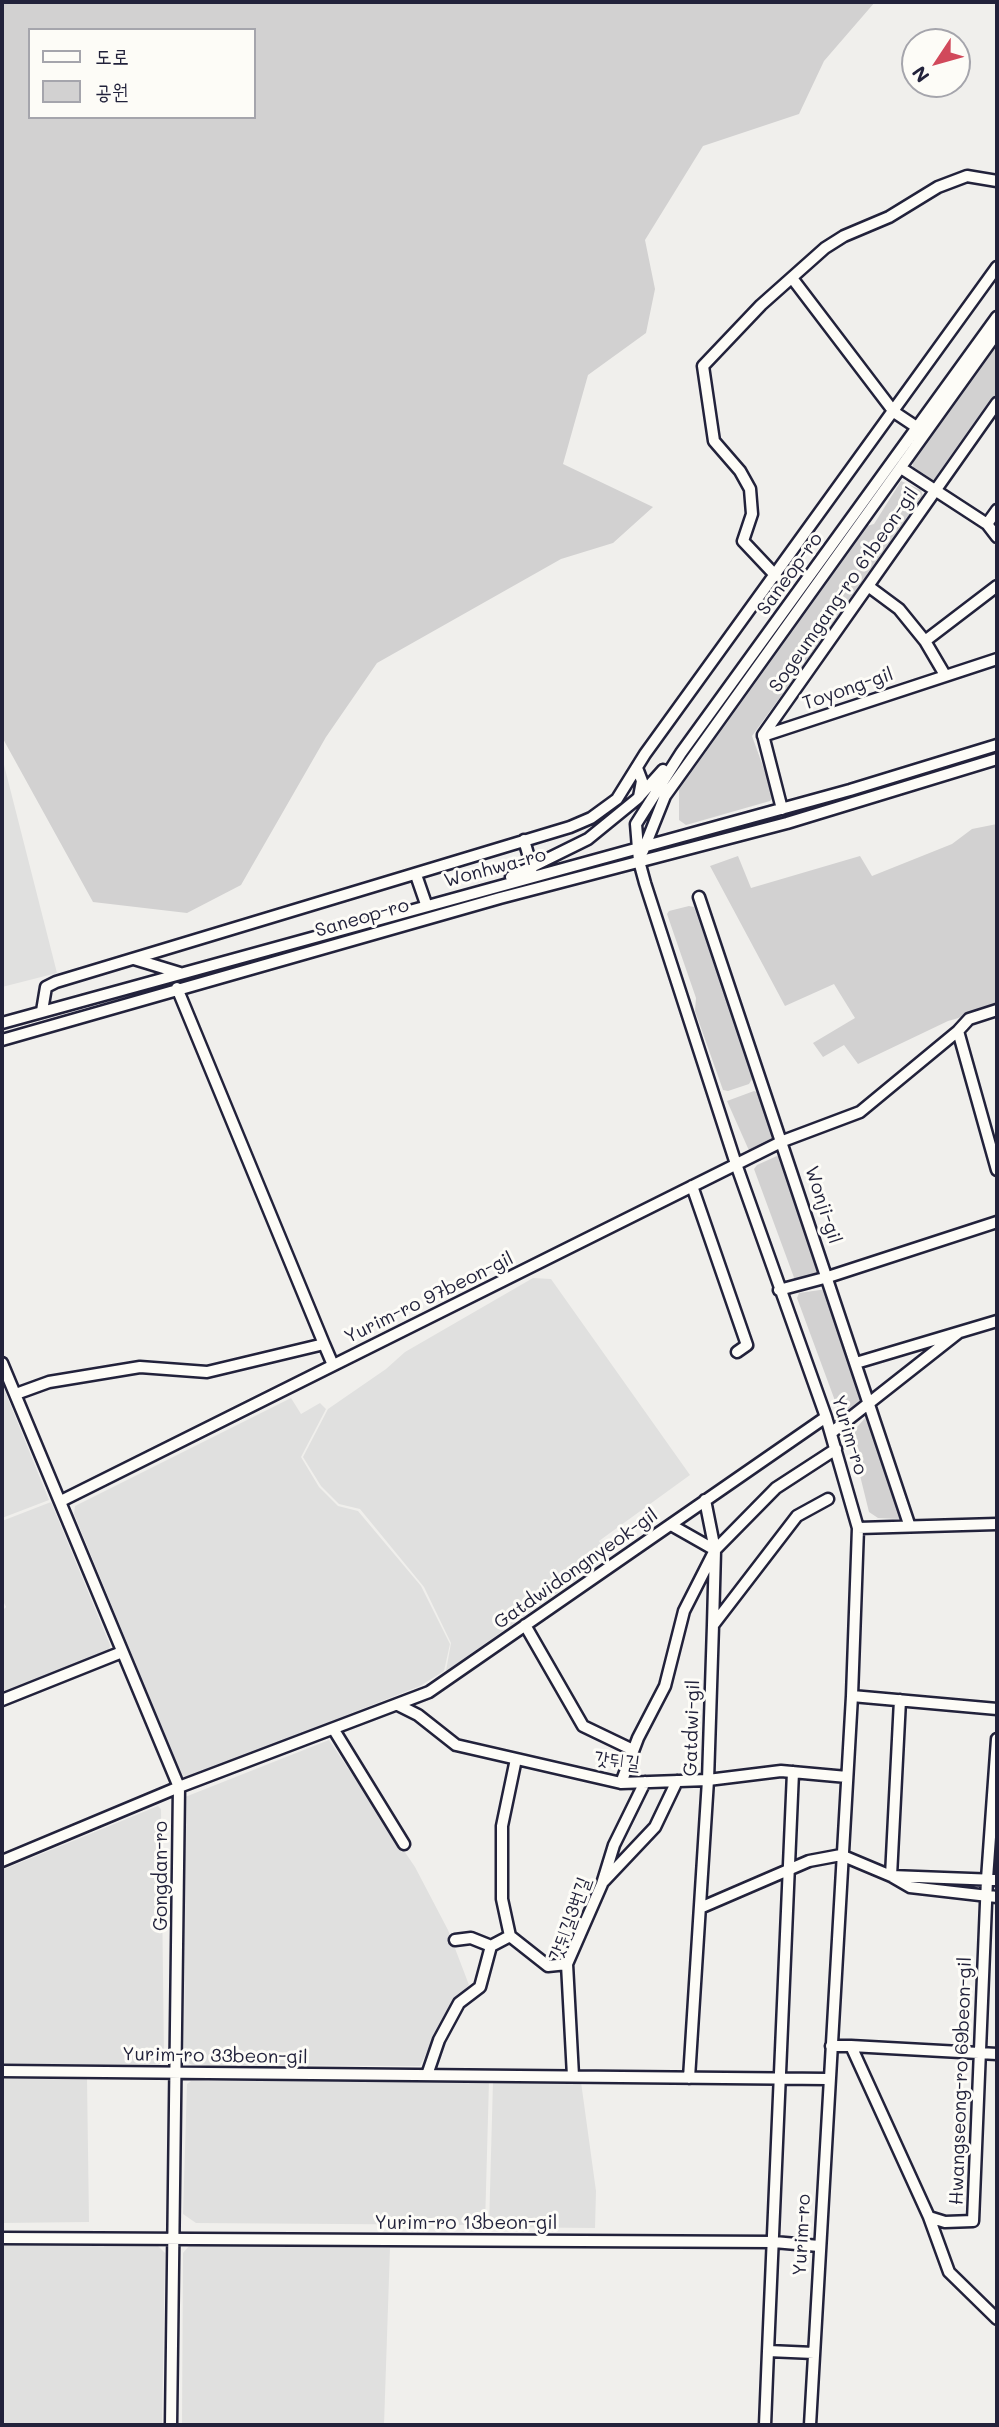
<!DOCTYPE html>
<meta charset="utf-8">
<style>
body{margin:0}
#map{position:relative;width:999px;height:2427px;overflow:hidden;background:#f0efec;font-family:Mali,"Poor Story",sans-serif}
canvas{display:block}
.frame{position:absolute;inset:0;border:4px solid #22223b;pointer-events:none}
.legend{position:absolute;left:28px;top:28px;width:228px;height:91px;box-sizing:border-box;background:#fdfcf7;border:2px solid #a5a5ac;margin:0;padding:9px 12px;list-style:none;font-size:21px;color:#22223b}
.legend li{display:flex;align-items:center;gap:14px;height:35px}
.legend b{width:35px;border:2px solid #a5a5ac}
.north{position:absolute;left:901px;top:28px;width:70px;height:70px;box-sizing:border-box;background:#fdfcf7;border:2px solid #a5a5ac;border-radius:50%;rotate:234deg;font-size:19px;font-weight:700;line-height:28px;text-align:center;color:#22223b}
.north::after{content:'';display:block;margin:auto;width:24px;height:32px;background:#d1495b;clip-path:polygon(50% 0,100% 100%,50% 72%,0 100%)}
</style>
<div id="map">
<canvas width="999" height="2427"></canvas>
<div class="frame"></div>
<ul class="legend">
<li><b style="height:9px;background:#fdfcf7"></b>도로</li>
<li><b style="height:19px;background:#d2d1d1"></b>공원</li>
</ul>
<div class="north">N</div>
</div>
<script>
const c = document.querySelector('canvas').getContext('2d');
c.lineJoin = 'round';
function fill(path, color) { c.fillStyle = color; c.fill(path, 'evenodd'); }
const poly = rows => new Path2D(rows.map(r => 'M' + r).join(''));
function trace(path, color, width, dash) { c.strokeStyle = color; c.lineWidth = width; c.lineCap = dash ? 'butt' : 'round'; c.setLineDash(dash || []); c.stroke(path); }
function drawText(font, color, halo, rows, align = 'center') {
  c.font = font + ' Mali,"Poor Story",sans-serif'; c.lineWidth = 6; c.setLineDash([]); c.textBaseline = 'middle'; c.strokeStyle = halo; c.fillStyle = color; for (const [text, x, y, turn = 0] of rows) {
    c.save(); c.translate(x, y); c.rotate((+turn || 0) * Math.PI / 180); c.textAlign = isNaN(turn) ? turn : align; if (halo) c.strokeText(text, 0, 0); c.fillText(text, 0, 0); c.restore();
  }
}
const built = poly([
 [2,757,57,973,2,987],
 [533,1278,551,1279,690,1475,599,1541,610,1556,446,1671,451,1643,424,1587,360,1509,339,1504,321,1486,303,1457,328,1409,386,1369,405,1352],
 [2,1384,49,1500,2,1518],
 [291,1398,301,1414,320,1403,326,1409,301,1457,319,1487,338,1506,358,1511,421,1586,450,1644,444,1671,420,1686,188,1778,182,1776,74,1514,75,1506],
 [51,1502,110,1645,109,1651,2,1695,2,1611,6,1607,2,1599,2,1521],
 [329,1740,415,1867,448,1930,469,1985,450,2006,420,2066,192,2065,184,2060,185,1797],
 [158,1806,161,1809,164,2058,159,2065,2,2064,2,1870],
 [87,2078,89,2222,2,2223,2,2079],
 [191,2081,489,2081,485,2225,196,2223,183,2214,187,2084],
 [493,2081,581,2082,596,2191,595,2228,489,2227],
 [2,2244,157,2245,165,2253,162,2425,2,2425],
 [189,2246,390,2248,384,2425,182,2425,183,2253]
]);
const green = poly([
 [2,2,875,2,824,61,799,114,703,146,645,240,655,289,646,333,588,375,563,464,653,507,613,543,561,559,377,663,326,737,241,885,187,913,93,902,2,737],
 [30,30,254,30,254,117,30,117],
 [997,338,997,395,940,479,933,480,913,467,912,458],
 [901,481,921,490,924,499,752,736,774,797,770,801,686,825,679,820,679,787,863,527,874,524],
 [997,824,997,1007,948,1021,858,1064,844,1045,823,1057,813,1043,855,1018,834,984,785,1006,710,866,738,856,751,888,860,856,872,876,952,844,972,829],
 [689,906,694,907,754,1076,749,1084,728,1091,723,1090,695,1011,696,998,667,914,669,911],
 [754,1091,762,1094,776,1137,775,1143,751,1155,727,1101],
 [777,1156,783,1158,822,1275,796,1283,754,1169,757,1165],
 [827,1289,866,1403,844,1418,841,1417,797,1298,799,1293],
 [866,1417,872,1419,903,1516,901,1519,878,1518,869,1512,850,1435]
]);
const minor = poly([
 [792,278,894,412,918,428],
 [901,468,987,524,997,537],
 [987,524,997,510],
 [776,576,743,541,752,514,750,489,740,471,714,441,703,366,761,305,825,248,844,236,889,217,938,187,967,176,997,181],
 [868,586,899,609,925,641,945,675],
 [925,641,997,586],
 [763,736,997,659],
 [637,768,642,781,639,797],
 [782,809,763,735,997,403],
 [524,840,532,868],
 [643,851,665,796,997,333],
 [416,875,426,904],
 [511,877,588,839,637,799,663,770],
 [699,897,909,1524],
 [134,959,180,973],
 [177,988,324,1344],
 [42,1011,46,987,56,982,570,827,591,818,617,799,645,754,997,267],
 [2,1023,850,790,997,745],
 [958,1031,997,1170],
 [2,1040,500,898,787,823,997,759],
 [692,1186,747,1345,737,1352],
 [779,1290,828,1277,997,1222],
 [2,1363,179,1787,171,2425],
 [856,1363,997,1321],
 [16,1394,49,1382,140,1367,207,1372,324,1344,333,1365],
 [831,1433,958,1333],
 [61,1501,783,1141,860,1112,958,1031,969,1019,997,1010],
 [671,1525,715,1550],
 [858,1528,997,1524],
 [714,1624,797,1516,828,1499],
 [525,1625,583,1726,633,1750],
 [852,1696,997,1709],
 [2,1700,122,1652],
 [900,1700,891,1876,997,1880],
 [398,1705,418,1715,456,1745,621,1783,708,1780,781,1771,847,1777],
 [334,1730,404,1844],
 [516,1759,502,1826,502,1899,510,1936,548,1966,567,1964],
 [793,1772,768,2351,814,2353],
 [621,1783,638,1738,665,1686,684,1611,715,1550,776,1488,836,1449],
 [2,1861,179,1787,429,1692,826,1417],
 [604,1881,655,1827,677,1781],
 [700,1908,809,1861,841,1855,891,1876,910,1887,997,1897],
 [455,1940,471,1938,491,1946,510,1936],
 [831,2046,851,2046,929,2217,949,2272,997,2319],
 [851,2046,997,2054],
 [2,2071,828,2079],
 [427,2075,439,2040,459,2003,480,1987,491,1946],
 [573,2076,567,1964,602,1884,614,1845,645,1782],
 [689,2078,708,1780,713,1625,715,1550,705,1500],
 [929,2217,945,2222,973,2221,987,1879,997,1739],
 [2,2238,774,2242,819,2246],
 [765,2425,768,2351],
 [810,2425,852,1696,858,1528,826,1417,736,1164,645,883,639,861,636,824,681,753,997,317]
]);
const streetNames = [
 ["Saneop-ro",790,574,-54],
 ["Sogeumgang-ro 61beon-gil",844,590,-55],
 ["Toyong-gil",848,689,-19],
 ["Wonhwa-ro",495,868,-15],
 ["Saneop-ro",362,918,-16],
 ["Wonji-gil",823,1205,72],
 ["Yurim-ro 97beon-gil",429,1298,-26],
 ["Yurim-ro",849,1435,73],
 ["Gatdwidongnyeok-gil",576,1569,-35],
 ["Gatdwi-gil",692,1728,-88],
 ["갓뒤길",617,1761,7],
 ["Gongdan-ro",161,1876,-90],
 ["갓뒤길3번길",570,1919,-70],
 ["Yurim-ro 33beon-gil",215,2056,1],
 ["Hwangseong-ro 69beon-gil",961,2081,-88],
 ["Yurim-ro 13beon-gil",466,2223],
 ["Yurim-ro",802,2235,-87]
];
fill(built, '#e0e0df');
fill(green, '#d2d1d1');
trace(minor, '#22223b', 15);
trace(minor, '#fdfcf7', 10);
drawText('19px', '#22223b', '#fdfcf7', streetNames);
</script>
